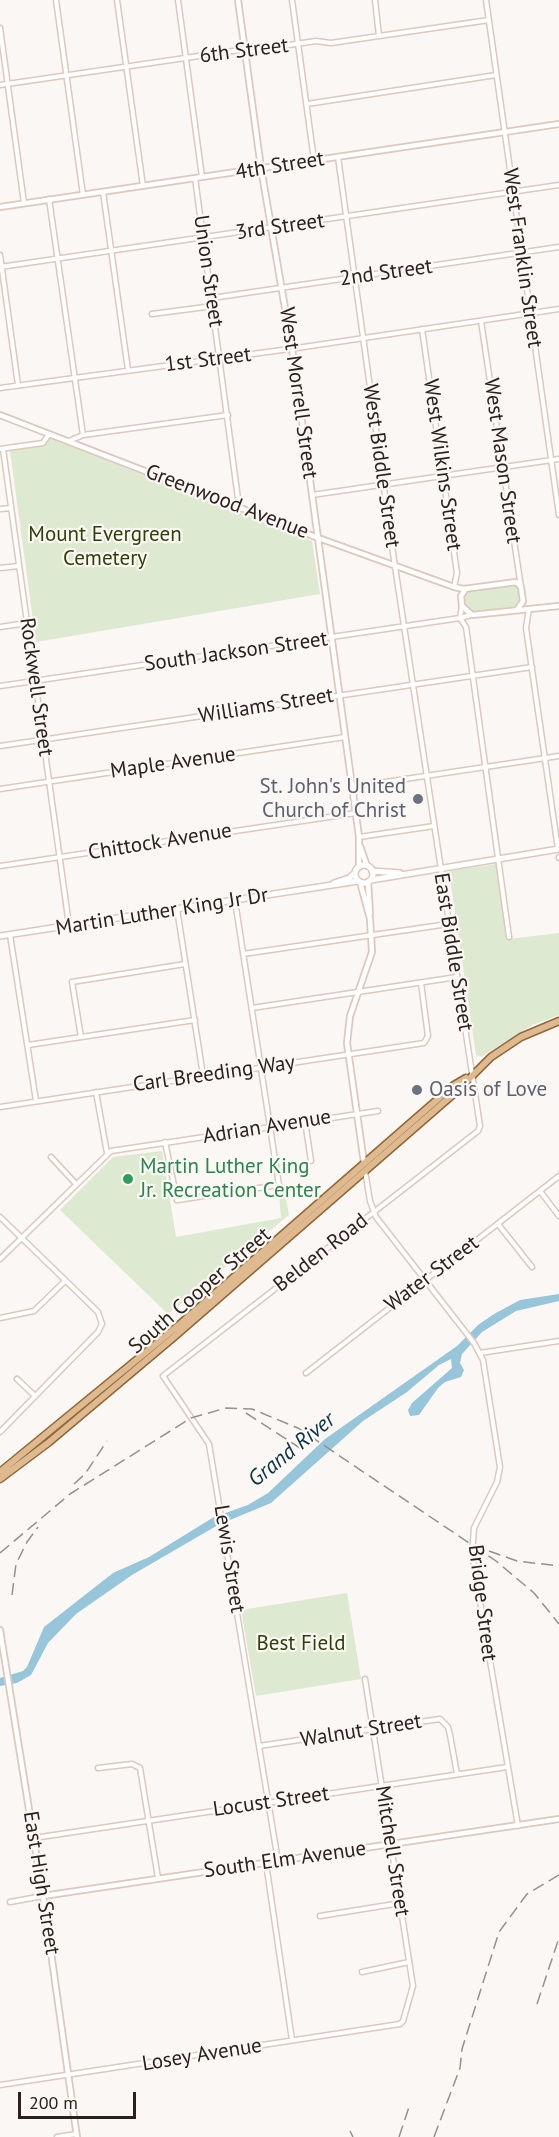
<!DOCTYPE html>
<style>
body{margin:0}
#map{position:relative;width:559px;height:2137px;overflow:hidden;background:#fbf7f4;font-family:"PT Sans",sans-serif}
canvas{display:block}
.scale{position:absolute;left:18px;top:2092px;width:118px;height:27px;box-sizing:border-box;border:3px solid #2a211c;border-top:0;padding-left:8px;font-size:18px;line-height:21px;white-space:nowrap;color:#2a211c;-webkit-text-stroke:4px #fbf7f4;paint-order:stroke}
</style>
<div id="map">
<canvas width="559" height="2137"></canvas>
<div class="scale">200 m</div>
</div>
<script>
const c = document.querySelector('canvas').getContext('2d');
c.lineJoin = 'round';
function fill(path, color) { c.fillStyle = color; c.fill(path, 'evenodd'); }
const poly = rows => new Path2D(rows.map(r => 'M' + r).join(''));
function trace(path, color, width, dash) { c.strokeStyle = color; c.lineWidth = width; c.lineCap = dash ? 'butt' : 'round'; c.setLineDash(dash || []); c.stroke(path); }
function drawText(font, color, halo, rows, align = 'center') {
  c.font = font + ' "PT Sans",sans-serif'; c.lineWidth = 4.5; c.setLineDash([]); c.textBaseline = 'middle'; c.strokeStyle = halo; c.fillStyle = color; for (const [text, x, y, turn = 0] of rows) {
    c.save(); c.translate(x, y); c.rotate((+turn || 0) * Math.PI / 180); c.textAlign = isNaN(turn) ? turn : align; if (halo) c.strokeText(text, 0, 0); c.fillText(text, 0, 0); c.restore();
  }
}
const green = poly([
 [50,438,312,541,320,594,36,642,10,451,45,445],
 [517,583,523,601,514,610,467,613,461,598,463,591],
 [497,864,509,939,559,933,559,1015,532,1025,481,1057,476,1055,449,871],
 [162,1151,176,1237,281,1218,279,1193,285,1193,289,1215,168,1314,60,1210,113,1157],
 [347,1593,361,1679,256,1696,241,1610]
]);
const water = poly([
 [559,1294,559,1301,516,1311,482,1332,462,1354,460,1363,464,1370,461,1377,445,1382,438,1388,419,1415,410,1416,408,1410,412,1403,452,1368,451,1359,439,1365,407,1392,363,1421,271,1503,218,1525,132,1575,76,1614,48,1643,31,1675,17,1683,0,1686,0,1678,23,1671,27,1667,44,1627,113,1573,149,1557,214,1517,248,1505,268,1493,325,1439,457,1346,478,1325,494,1314,520,1300]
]);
const minor = poly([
 [56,0,83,195],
 [117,0,143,186],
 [178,0,202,177],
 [292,0,314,160],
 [375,0,379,36],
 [486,0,559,515],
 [0,28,24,203],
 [0,85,240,50,249,51,316,41,331,43,489,20],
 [307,104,496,75],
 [195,178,239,506],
 [103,192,128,370],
 [49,199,83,435],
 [0,255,18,385],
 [0,267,559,185],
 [212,298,559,247],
 [152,314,213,306],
 [481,321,521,587],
 [422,329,457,573,454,587],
 [0,388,297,348,559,309],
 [69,441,83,435,228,415],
 [0,449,43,443,49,434],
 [3,449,69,925],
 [312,495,559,459],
 [0,509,11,508],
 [0,568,19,566],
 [462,606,460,618,466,627,509,937],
 [529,609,526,628,558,849],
 [0,627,27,623],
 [0,686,460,618,471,615],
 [0,746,532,667],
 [352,787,559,756],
 [0,789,345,737],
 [359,837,434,826],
 [559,857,559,858],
 [0,866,356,813],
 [177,909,203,1075],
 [10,935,36,1101],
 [243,954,448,924],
 [252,1008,457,977],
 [81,1037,72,982,185,964],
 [28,1045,195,1020],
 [96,1092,107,1153],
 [0,1107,424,1043,428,1036,421,983],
 [305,1121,311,1161],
 [165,1142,177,1200,279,1185,235,901],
 [51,1157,76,1184],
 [365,1171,370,1201,376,1217,474,1343,483,1360,500,1467,497,1482,474,1528,472,1554,518,1826],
 [540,1191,559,1216],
 [0,1217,98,1312,102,1324,98,1332,0,1432],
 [498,1224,532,1267],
 [0,1259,111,1151,378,1111],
 [0,1318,34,1311,65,1281],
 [480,1353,559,1341],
 [306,1373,559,1176],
 [17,1379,35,1396],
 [259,1746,440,1719,448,1727,450,1735,457,1774],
 [98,1768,132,1764,140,1768,158,1878],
 [34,1838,507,1767],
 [278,1861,209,1444,163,1376,428,1170,478,1131,480,1126,394,560,338,157],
 [266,1863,292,2040],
 [10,1902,43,1896],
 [320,1916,401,1903],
 [362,1972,409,1962],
 [0,2085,400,2024,403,2021,413,1986,365,1679],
 [57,2137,76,2134]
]);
const tertiary = poly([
 [238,0,261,168,292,349,359,837,359,867],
 [0,207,559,124],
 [0,415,313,536,454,587,464,589,516,582,521,587,523,601,517,610],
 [465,590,461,596,462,606,472,615,559,606],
 [360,846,367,866],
 [360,882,370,919,372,952,350,1016,347,1043,364,1163],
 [368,882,370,914],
 [0,1630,43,1896,77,2137],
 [43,1896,559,1819]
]);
const secondary = poly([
 '355 874a9 9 0 1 1 18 0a9 9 0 1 1-18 0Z',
 [372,871,400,873],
 [371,880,559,849],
 [334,883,349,878,355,873],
 [0,936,358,881]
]);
const primary = poly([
 [0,1472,179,1325,454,1085,466,1078],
 [0,1479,48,1443,174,1337,457,1091,491,1057,521,1037,559,1021]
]);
const rail = poly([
 [246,1413,300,1448],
 [74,1484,85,1474,107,1441],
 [489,1551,517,1561,559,1566],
 [0,1553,70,1494,191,1418,226,1408,252,1409,298,1428,496,1561,534,1593,559,1624],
 [12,1595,16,1564,27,1542,38,1527],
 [537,2004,559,1938],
 [350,2131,353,2137],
 [399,2137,409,2107],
 [434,2137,460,2068,462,2049,499,1932,527,1894,559,1875]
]);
const markers = [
 [418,799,6,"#6b7280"],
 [417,1090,6,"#6b7280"],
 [128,1179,6,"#2e9e5b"]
];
const streetNames = [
 ["6th Street",244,51,-7],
 ["4th Street",280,166,-9],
 ["3rd Street",280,227,-8],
 ["West Franklin Street",522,258,82],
 ["Union Street",208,271,82],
 ["2nd Street",386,273,-8],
 ["1st Street",208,360,-7],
 ["West Morrell Street",298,393,82],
 ["West Mason Street",502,461,82],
 ["West Wilkins Street",442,465,82],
 ["West Biddle Street",381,466,82],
 ["Greenwood Avenue",227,502,21],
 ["South Jackson Street",236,652,-8],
 ["Rockwell Street",36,687,82],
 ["Williams Street",266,706,-9],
 ["Maple Avenue",173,763,-8],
 ["Chittock Avenue",160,842,-9],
 ["Martin Luther King Jr Dr",162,912,-9],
 ["East Biddle Street",453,952,81],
 ["Carl Breeding Way",214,1074,-8],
 ["Adrian Avenue",267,1127,-9],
 ["Belden Road",321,1253,-38],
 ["Water Street",432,1274,-37],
 ["South Cooper Street",200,1291,-41],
 ["Lewis Street",229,1559,81],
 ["Bridge Street",482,1603,83],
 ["Walnut Street",361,1731,-9],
 ["Locust Street",271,1802,-8],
 ["Mitchell Street",392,1851,81],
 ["South Elm Avenue",285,1860,-8],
 ["East High Street",41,1883,81],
 ["Losey Avenue",202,2055,-9]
];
const parkNames = [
 ["Mount Evergreen",105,535],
 ["Cemetery",105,559],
 ["Best Field",301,1644]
];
const worshipNames = [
 ["St. John's United",406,787],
 ["Church of Christ",406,811],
 ["Oasis of Love",429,1090,"left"]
];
const leisureNames = [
 ["Martin Luther King",140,1167],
 ["Jr. Recreation Center",140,1191]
];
const waterNames = [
 ["Grand River",292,1450,-39]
];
fill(green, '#dde9d0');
fill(water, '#97c6da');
trace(minor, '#dfc8bb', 7);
trace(tertiary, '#dfc8bb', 8);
trace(secondary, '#dfc8bb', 8);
trace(primary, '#916737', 9);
trace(minor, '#fff', 4);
trace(tertiary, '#fff', 4.5);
trace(secondary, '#fff', 5);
trace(primary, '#dfba90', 6);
trace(rail, '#97908c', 1.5, [12, 6]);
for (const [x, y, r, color] of markers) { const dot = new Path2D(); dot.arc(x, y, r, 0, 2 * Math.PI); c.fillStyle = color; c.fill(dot); trace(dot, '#fbf7f4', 2); }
drawText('21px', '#2a211c', '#fbf7f4', streetNames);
drawText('21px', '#2d4104', '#fbf7f4', parkNames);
drawText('21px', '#5b616d', '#fbf7f4', worshipNames, 'right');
drawText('21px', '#27864d', '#fbf7f4', leisureNames, 'left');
drawText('italic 22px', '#073341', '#fbf7f4', waterNames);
</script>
